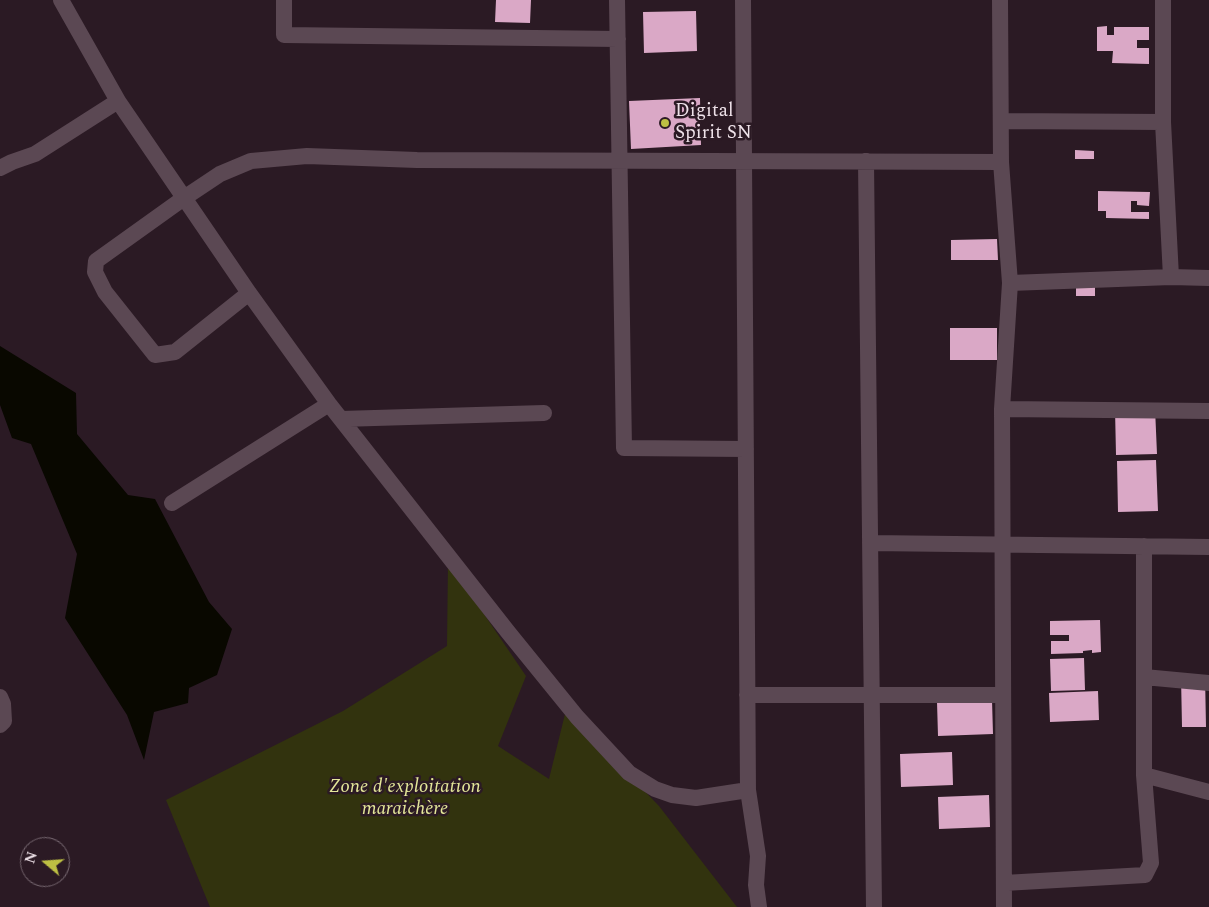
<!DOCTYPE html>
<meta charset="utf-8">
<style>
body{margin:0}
#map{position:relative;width:1209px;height:907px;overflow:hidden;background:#2b1a24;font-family:Spectral,serif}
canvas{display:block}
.north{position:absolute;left:20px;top:837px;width:50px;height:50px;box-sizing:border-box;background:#2b1a24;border:1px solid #796a73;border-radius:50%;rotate:288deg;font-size:14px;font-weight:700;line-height:20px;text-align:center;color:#eee2e9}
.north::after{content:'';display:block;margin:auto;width:18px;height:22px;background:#bdbf43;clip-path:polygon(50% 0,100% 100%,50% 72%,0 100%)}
</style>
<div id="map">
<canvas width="1209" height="907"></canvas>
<div class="north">N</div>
</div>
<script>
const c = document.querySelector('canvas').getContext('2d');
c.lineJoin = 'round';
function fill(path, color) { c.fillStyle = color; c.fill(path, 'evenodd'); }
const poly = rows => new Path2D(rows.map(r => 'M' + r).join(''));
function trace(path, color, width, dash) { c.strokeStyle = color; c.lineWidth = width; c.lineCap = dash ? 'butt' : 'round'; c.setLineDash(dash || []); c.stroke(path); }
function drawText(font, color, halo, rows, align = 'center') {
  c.font = font + ' Spectral,serif'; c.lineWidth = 5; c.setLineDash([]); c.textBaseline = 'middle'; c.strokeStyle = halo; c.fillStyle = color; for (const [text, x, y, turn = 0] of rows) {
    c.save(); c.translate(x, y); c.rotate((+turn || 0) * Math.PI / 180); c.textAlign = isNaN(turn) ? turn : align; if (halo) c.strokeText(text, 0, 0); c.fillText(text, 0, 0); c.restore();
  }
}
const green = poly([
 [448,561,526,676,498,746,549,779,566,710,659,806,737,907,210,907,166,800,343,711,447,646]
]);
const water = poly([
 [0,346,76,393,77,434,128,495,155,499,209,602,232,629,217,675,189,688,188,703,154,712,144,760,127,715,65,618,77,554,31,444,12,438,0,405]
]);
const building = poly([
 [496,0,531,0,530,23,495,22],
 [696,11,697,51,644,53,643,12],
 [1107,26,1107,35,1114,35,1114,27,1149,27,1149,40,1137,40,1137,48,1149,48,1149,64,1112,63,1113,51,1097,51,1097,27],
 [700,98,701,145,631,149,629,101],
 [1075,150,1094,151,1094,159,1075,159],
 [1098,191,1150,192,1149,206,1137,205,1137,201,1131,201,1131,212,1149,212,1149,219,1106,218,1106,211,1098,211],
 [997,239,998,260,951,260,951,240],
 [1076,284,1095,284,1095,296,1076,296],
 [950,328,997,328,997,360,950,360],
 [1155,408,1157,454,1116,455,1115,409],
 [1156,460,1158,511,1118,512,1117,461],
 [1100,620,1101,652,1092,653,1092,650,1083,651,1083,653,1051,654,1051,641,1069,641,1069,635,1050,635,1050,621],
 [1084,658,1085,690,1051,691,1050,659],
 [1205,675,1206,727,1182,727,1181,676],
 [1098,691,1099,720,1050,722,1049,693],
 [992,700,993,734,938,736,937,702],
 [952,752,953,785,901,787,900,754],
 [989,795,990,827,939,829,938,797]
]);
const minor = poly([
 [284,0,284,35,618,39],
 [617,0,624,448,746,449],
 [743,0,748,790,758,856,756,885,759,907],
 [1000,0,1001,162,1010,283,1002,409,1004,907],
 [1163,0,1163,122,1171,277],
 [118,101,249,293,329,404,508,632,577,717,629,773,655,789,672,795,696,798,748,790],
 [1001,121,1163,122],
 [866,161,874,907],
 [0,168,12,162,35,154,118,101,61,0],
 [1010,283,1171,277,1209,278],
 [249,293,175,352,155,355,105,292,95,272,96,261,184,198,220,174,251,161,307,156,417,160,1001,162],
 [1002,409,1209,411],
 [341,419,544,413],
 [172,503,329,404],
 [870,543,1209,547],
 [1144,677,1209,683],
 [747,695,1003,695],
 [0,697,3,704,4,721,0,725],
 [1144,775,1209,792],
 [1004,883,1145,875,1151,863,1144,775,1144,546]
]);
const markers = [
 [665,123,5,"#bdbf43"]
];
const poiNames = [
 ["Digital",675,112],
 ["Spirit SN",675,134]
];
const parkNames = [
 ["Zone d'exploitation",405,788],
 ["maraichère",405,810]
];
fill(green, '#32330e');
fill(water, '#090800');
fill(building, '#daa8c6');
trace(minor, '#5b4853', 16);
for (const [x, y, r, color] of markers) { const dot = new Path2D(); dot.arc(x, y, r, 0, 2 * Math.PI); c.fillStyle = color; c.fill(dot); trace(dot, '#2b1a24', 2); }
drawText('19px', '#eee2e9', '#2b1a24', poiNames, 'left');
drawText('italic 19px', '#e4e799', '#2b1a24', parkNames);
</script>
